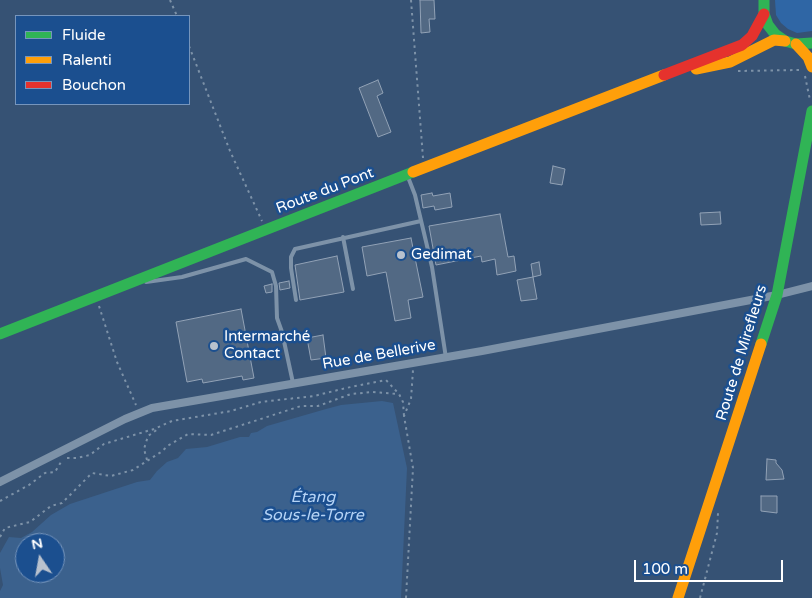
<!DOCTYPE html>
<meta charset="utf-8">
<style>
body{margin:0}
#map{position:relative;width:812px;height:598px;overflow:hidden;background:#365274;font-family:"Varela Round",sans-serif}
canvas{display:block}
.legend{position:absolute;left:15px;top:15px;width:175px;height:90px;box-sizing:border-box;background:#1b4f8f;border:1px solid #7695bc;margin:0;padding:6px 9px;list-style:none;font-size:15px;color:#fff}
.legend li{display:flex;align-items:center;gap:10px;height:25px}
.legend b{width:25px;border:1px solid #7695bc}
.north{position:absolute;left:15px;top:533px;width:50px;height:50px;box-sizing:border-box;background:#1b4f8f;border:1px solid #7695bc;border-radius:50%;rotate:348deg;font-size:14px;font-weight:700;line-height:20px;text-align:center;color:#fff}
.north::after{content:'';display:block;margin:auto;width:18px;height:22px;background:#b9c2ce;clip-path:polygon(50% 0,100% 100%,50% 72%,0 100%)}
.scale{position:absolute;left:634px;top:560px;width:149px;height:22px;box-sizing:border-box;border:2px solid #fff;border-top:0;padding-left:6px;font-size:15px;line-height:18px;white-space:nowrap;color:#fff;-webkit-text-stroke:4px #1b4f8f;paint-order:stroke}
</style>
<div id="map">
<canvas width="812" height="598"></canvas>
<ul class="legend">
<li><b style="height:6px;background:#30b455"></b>Fluide</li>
<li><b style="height:6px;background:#ff9f0a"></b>Ralenti</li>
<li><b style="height:6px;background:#e5322d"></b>Bouchon</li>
</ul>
<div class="north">N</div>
<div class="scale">100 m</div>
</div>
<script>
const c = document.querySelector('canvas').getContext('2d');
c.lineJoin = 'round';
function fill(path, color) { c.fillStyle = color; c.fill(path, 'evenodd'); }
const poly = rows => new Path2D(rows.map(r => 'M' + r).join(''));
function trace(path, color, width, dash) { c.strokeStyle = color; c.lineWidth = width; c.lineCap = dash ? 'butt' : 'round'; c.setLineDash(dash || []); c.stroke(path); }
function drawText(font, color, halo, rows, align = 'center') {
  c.font = font + ' "Varela Round",sans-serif'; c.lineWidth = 5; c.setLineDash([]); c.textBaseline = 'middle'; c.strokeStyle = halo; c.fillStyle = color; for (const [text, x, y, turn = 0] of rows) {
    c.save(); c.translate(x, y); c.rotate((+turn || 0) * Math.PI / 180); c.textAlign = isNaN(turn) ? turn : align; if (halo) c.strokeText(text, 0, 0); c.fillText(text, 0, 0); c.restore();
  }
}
const green = poly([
 [775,0,812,0,812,31,797,33,788,29,781,23,776,15]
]);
const water = poly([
 [382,401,393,403,407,468,401,598,0,598,0,591,3,585,0,568,0,553,9,537,21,538,32,532,51,515,70,504,137,482,150,480,157,471,167,462,178,458,186,449,207,447,240,437,249,437,251,433,257,432,267,426,326,409,341,405],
 [25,543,55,543,55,573,25,573]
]);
const building = poly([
 [420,0,434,0,435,19,429,19,430,32,421,33,420,0],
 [378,80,383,93,377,96,391,132,378,137,359,88,378,80],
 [553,166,565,169,562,185,550,183,553,166],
 [432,193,433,196,450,193,452,207,435,210,434,206,423,208,421,195,432,193],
 [720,212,721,224,701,225,700,213,720,212],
 [500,214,508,257,514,256,516,271,497,275,495,259,482,262,481,256,436,265,429,226,500,214],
 [411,238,423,297,408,300,411,318,395,321,386,272,367,276,362,247,411,238],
 [337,256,344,292,300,300,295,265,337,256],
 [539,262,541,275,533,277,531,264,539,262],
 [533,277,537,299,521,301,517,280,533,277],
 [289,281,290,288,280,290,279,283,289,281],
 [272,284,272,292,266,293,264,286,272,284],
 [241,309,254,378,243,380,242,376,203,383,202,379,187,382,176,322,241,309],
 [323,335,326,358,311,360,307,338,323,335],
 [767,459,776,460,776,463,782,470,784,479,766,480,767,459],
 [761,496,777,496,777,513,761,511,761,496]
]);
const path = poly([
 [170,0,177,16],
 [411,0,423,158],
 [189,46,230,151,262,221],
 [738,71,800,70,802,72],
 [805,76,810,100],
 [99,306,117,362,136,405],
 [67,458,77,458,90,455,104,444,154,429,172,421,231,411,261,402,314,396,346,388,386,380,399,394,403,402,404,416],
 [147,460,144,449,148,436,158,429],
 [0,501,29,485,45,473,55,472,61,462],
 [0,537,5,528,30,522,51,506,62,503,92,473,111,476,133,470,161,452,169,445,188,434,211,435,301,406,318,406,351,394,373,392,397,394],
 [406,598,413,468,404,416,411,399,413,370],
 [700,598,717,533,718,513]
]);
const lane = poly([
 [408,177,415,195,432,267,446,358],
 [343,237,353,289],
 [146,282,182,277,246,259,272,272,276,286,277,318,282,332,293,383],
 [296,300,291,268,291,257,295,249,421,221]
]);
const street = poly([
 [0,482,125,419,152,408,482,351,777,295,812,286]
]);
const fast = poly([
 [764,0,764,14,768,25,775,34,785,41,796,44,812,43],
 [0,334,413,172],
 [761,344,777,295,812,111]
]);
const slow = poly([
 [796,44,808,57,812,67],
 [696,69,730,62,774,40,785,41],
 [413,172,664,75],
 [678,598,761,344]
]);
const jam = poly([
 [664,75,742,45,752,36,764,14]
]);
const markers = [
 [401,255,5,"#b9c2ce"],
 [214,346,5,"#b9c2ce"]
];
const streetNames = [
 ["Route du Pont",325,191,-21],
 ["Route de Mirefleurs",742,353,-73],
 ["Rue de Bellerive",379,355,-10]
];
const poiNames = [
 ["Gedimat",411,255],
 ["Intermarché",224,337],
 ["Contact",224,354]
];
const waterNames = [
 ["Étang",313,498],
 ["Sous-le-Torre",313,516]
];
fill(green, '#2f66a5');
fill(water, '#3b618d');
fill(building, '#526984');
trace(building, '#92a2b6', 1);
trace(path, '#7d92a8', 2, [2.5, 4]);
trace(lane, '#7d92a8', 4);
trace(street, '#7d92a8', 8);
trace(fast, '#30b455', 11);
trace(slow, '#ff9f0a', 11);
trace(jam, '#e5322d', 11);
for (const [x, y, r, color] of markers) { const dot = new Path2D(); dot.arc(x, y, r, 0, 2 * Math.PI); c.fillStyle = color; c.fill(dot); trace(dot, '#1b4f8f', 2); }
drawText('15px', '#fff', '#1b4f8f', streetNames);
drawText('15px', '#fff', '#1b4f8f', poiNames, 'left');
drawText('italic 16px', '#b5d3f5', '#1b4f8f', waterNames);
</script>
